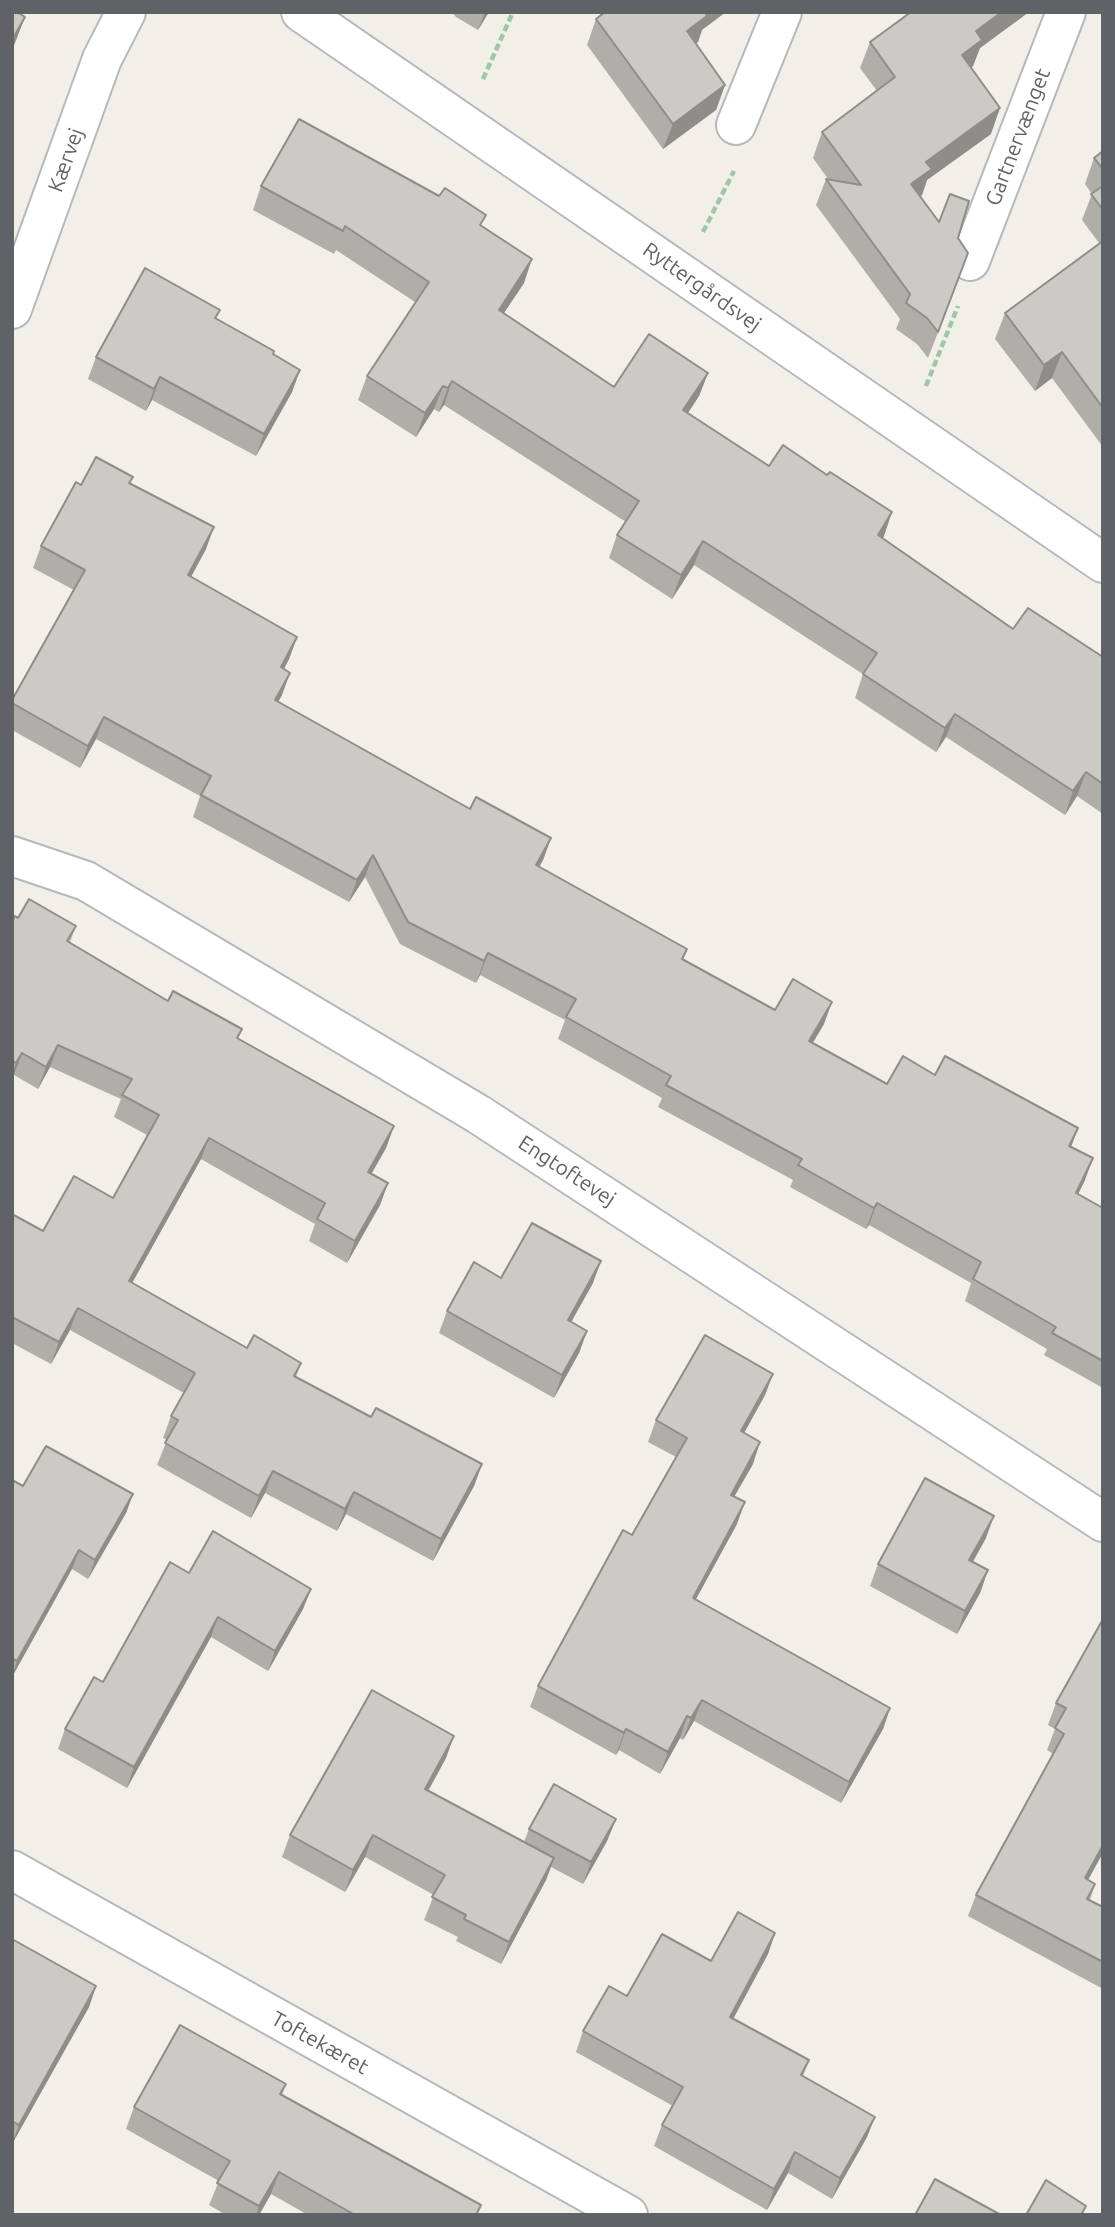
<!DOCTYPE html>
<meta charset="utf-8">
<style>
body{margin:0}
#map{position:relative;width:1115px;height:2227px;overflow:hidden;background:#f1efe8;font-family:Ubuntu,sans-serif}
canvas{display:block}
.frame{position:absolute;inset:0;border:14px solid #5f6368;pointer-events:none}
</style>
<div id="map">
<canvas width="1115" height="2227"></canvas>
<div class="frame"></div>
</div>
<script>
const c = document.querySelector('canvas').getContext('2d');
c.lineJoin = 'round';
const poly = rows => new Path2D(rows.map(r => 'M' + r).join(''));
function trace(path, color, width, dash) { c.strokeStyle = color; c.lineWidth = width; c.lineCap = dash ? 'butt' : 'round'; c.setLineDash(dash || []); c.stroke(path); }
function fill(path, color) { c.fillStyle = color; c.fill(path, 'evenodd'); }
function drawText(font, color, halo, rows, align = 'center') {
  c.font = font + ' Ubuntu,sans-serif'; c.lineWidth = 6; c.setLineDash([]); c.textBaseline = 'middle'; c.strokeStyle = halo; c.fillStyle = color; for (const [text, x, y, turn = 0] of rows) {
    c.save(); c.translate(x, y); c.rotate((+turn || 0) * Math.PI / 180); c.textAlign = isNaN(turn) ? turn : align; if (halo) c.strokeText(text, 0, 0); c.fillText(text, 0, 0); c.restore();
  }
}
const path = poly([
 [483,79,513,12],
 [703,232,734,171],
 [926,386,958,306]
]);
const minor = poly([
 [736,125,782,12],
 [970,261,1066,12],
 [12,309,102,59,126,12],
 [12,856,86,881,478,1114,1103,1522],
 [12,1870,628,2215]
]);
const tertiary = poly([
 [301,12,1103,563]
]);
const wall = poly([
 [452,12,489,12,478,30,456,17],
 [907,12,1029,12,980,48,973,66,971,68,991,134,927,180,922,195,920,197,939,222,958,238,959,279,928,358,917,344,896,329,900,319,816,205,826,179,828,179,813,158,822,132,877,91,860,68,870,42,905,16],
 [596,19,702,30,698,42,696,43,725,85,716,110,663,149,587,45],
 [1103,151,1103,447,1052,378,1035,391,995,339,1005,313,1099,243,1082,220,1092,194,1085,184,1094,158],
 [261,186,482,226,524,283,503,314,614,387,708,373,699,396,688,413,769,466,884,536,883,538,1013,629,1103,657,1103,814,1077,796,1065,815,946,737,936,752,855,698,863,674,694,565,672,599,609,558,617,535,626,522,444,405,439,412,434,409,416,437,358,400,367,376,415,302,336,250,334,254,253,210],
 [216,319,273,354,300,370,292,392,256,456,152,400,146,411,88,379,96,357],
 [130,483,206,549,191,577,297,637,289,659,284,669,282,695,278,702,470,809,551,838,543,860,539,867,687,949,683,960,775,1010,824,1024,812,1043,887,1084,935,1075,1072,1147,1085,1180,1078,1194,1103,1208,1103,1388,1044,1355,1047,1349,965,1301,971,1283,869,1225,866,1229,790,1187,793,1180,658,1107,662,1098,558,1039,565,1020,480,975,476,983,400,944,365,877,349,902,193,817,200,796,96,739,80,768,12,730,12,700,74,590,33,568,41,546,81,485],
 [18,918,76,926,70,942,168,1001,242,1029,238,1039,394,1126,386,1148,371,1174,388,1183,380,1205,347,1263,309,1241,315,1224,201,1159,132,1283,247,1348,301,1363,296,1377,371,1417,482,1464,474,1486,433,1561,346,1514,337,1531,265,1493,251,1518,157,1465,167,1440,163,1438,171,1416,184,1393,70,1330,51,1364,12,1343,12,1214,43,1231,113,1198,147,1135,114,1117,121,1099,50,1067,38,1089,14,1075,12,1079,12,921],
 [501,1278,593,1283,571,1322,587,1331,579,1353,554,1398,439,1333,447,1311],
 [773,1374,765,1395,744,1433,753,1464,734,1497,737,1524,696,1599,890,1708,883,1729,841,1803,694,1721,683,1740,680,1738,660,1774,619,1750,616,1755,530,1707,538,1686,632,1535,676,1457,648,1442,656,1420],
 [12,1480,23,1486,133,1494,126,1513,88,1579,72,1569,12,1677],
 [986,1538,973,1562,988,1570,980,1593,957,1634,870,1586,878,1564],
 [189,1573,311,1589,303,1609,268,1671,211,1637,127,1788,58,1749,65,1729,103,1682],
 [1103,1619,1088,1880,1095,1884,1090,1900,1103,1907,1103,1989,968,1916,976,1895,1053,1754,1047,1750,1055,1729,1048,1725,1056,1703],
 [446,1758,428,1791,524,1842,529,1829,616,1819,607,1841,583,1884,551,1867,546,1880,501,1964,456,1941,458,1937,424,1920,434,1895,365,1857,345,1892,282,1857,290,1835],
 [775,1933,768,1954,733,2018,809,2060,803,2076,867,2137,832,2199,788,2173,767,2210,654,2146,662,2125,673,2106,576,2052,583,2031,627,1996],
 [12,1939,96,1986,89,2007,12,2144],
 [286,2084,282,2095,477,2215,308,2215,271,2194,259,2215,226,2215,209,2205,219,2181,126,2129,134,2107]
]);
const shadedWall = poly([
 [485,12,489,12,478,30],
 [703,12,726,12,702,30,698,42,678,56,687,31],
 [1002,12,1029,12,980,48,973,66,952,81,962,55,976,31],
 [25,17,15,43,12,49,12,40],
 [725,85,716,110,663,149,673,124],
 [1000,108,991,134,927,180,922,195,902,210,911,184,926,162],
 [532,259,524,283,490,334,499,310],
 [1062,352,1052,378,1035,391,1044,365],
 [300,370,292,392,256,456,264,434],
 [708,373,699,396,674,434,683,410],
 [160,377,152,400,146,411,154,389],
 [452,381,444,405,439,412,448,388],
 [443,386,434,409,416,437,425,413],
 [892,512,884,536,869,558,878,535],
 [214,527,206,549,180,597,188,575],
 [703,541,694,565,672,599,681,575],
 [297,637,289,659,273,689,281,667],
 [290,673,282,695,267,722,275,700],
 [955,714,946,737,936,752,945,728],
 [104,717,96,739,80,768,88,746],
 [1086,772,1077,796,1065,815,1073,791],
 [551,838,543,860,528,887,536,865],
 [373,855,365,877,349,902,357,880],
 [488,953,480,975,476,983,484,961],
 [832,1002,824,1024,801,1063,809,1041],
 [58,1045,50,1067,38,1089,46,1067],
 [22,1053,14,1075,12,1079,12,1074,16,1063],
 [394,1126,386,1148,360,1194,368,1172],
 [1078,1128,1070,1150,1069,1146],
 [209,1138,201,1159,121,1303,129,1281],
 [1093,1158,1085,1180,1068,1215,1076,1193],
 [388,1183,380,1205,347,1263,355,1241],
 [877,1203,869,1225,866,1229,874,1208],
 [601,1261,593,1283,560,1342,568,1320],
 [78,1308,70,1330,51,1364,59,1342],
 [587,1331,579,1353,554,1398,562,1375],
 [773,1374,765,1395,733,1453,741,1431],
 [760,1442,753,1464,723,1516,731,1495],
 [482,1464,474,1486,433,1561,441,1539],
 [273,1471,265,1493,251,1518,259,1496],
 [354,1492,346,1514,337,1531,345,1509],
 [133,1494,126,1513,88,1579,95,1560],
 [745,1502,737,1524,685,1619,693,1598],
 [994,1516,986,1538,961,1582,969,1560],
 [79,1550,72,1569,12,1677,17,1661],
 [988,1570,980,1593,957,1634,965,1611],
 [311,1589,303,1609,268,1671,275,1651],
 [218,1617,211,1637,127,1788,134,1767],
 [702,1700,694,1721,683,1740,691,1718],
 [890,1708,883,1729,841,1803,849,1782],
 [687,1716,680,1738,660,1774,668,1752],
 [626,1729,619,1750,616,1755,624,1733],
 [454,1736,446,1758,417,1811,425,1789],
 [616,1819,607,1841,583,1884,591,1862],
 [373,1835,365,1857,345,1892,353,1870],
 [1103,1845,1103,1853,1077,1900,1085,1878],
 [554,1858,546,1880,501,1964,509,1942],
 [775,1933,768,1954,723,2038,730,2017],
 [96,1986,89,2007,12,2144,19,2125],
 [875,2117,867,2137,832,2199,840,2178],
 [795,2152,788,2173,767,2210,774,2189],
 [279,2172,271,2194,259,2215,256,2215,259,2206]
]);
const building = poly([
 [12,12,17,12,25,17,12,40,12,12],
 [605,12,705,12,707,16,687,31,725,85,673,124,596,19,605,12],
 [911,12,1002,12,976,31,982,40,962,55,1000,108,926,162,932,169,911,184,939,222,950,194,969,201,958,238,968,253,938,332,927,318,906,303,910,294,826,179,861,185,822,132,895,77,870,42,911,12],
 [299,119,439,196,445,188,486,215,480,225,532,259,499,310,614,387,649,334,708,373,683,410,769,466,783,445,827,475,830,472,892,512,878,535,1013,629,1028,608,1103,657,1103,784,1086,772,1073,791,955,714,945,728,863,674,877,653,703,541,681,575,617,535,639,501,452,381,448,388,443,386,425,413,367,376,429,282,345,226,343,231,261,186,299,119],
 [1103,151,1103,169,1094,158,1103,151],
 [1103,186,1103,210,1091,194,1103,186],
 [1103,241,1103,408,1062,352,1044,365,1005,313,1103,241],
 [145,268,220,310,215,318,274,351,273,354,300,370,264,434,160,377,154,389,96,357,145,268],
 [96,457,133,477,129,483,214,527,188,575,297,637,281,667,290,673,275,700,470,809,476,797,551,838,536,865,687,949,682,959,775,1010,793,979,832,1002,809,1041,887,1084,903,1056,935,1075,945,1056,1078,1128,1069,1146,1093,1158,1076,1193,1103,1208,1103,1361,1052,1333,1056,1327,973,1279,981,1262,877,1203,874,1208,798,1165,802,1159,666,1085,671,1076,566,1017,576,999,488,953,484,961,408,922,373,855,357,880,201,795,211,776,104,717,88,746,12,703,12,700,85,570,41,546,76,482,81,485,96,457],
 [29,899,76,926,67,941,168,1001,173,991,242,1029,237,1038,394,1126,368,1172,388,1183,355,1241,317,1219,325,1203,209,1138,129,1281,247,1348,254,1335,301,1363,294,1376,371,1417,376,1408,482,1464,441,1539,354,1492,345,1509,273,1471,259,1496,165,1443,178,1420,171,1416,195,1373,78,1308,59,1342,12,1317,12,1214,43,1231,74,1176,113,1198,159,1115,122,1095,132,1079,58,1045,46,1067,22,1053,16,1063,12,1061,12,921,15,916,18,918,29,899],
 [532,1223,601,1261,568,1320,587,1331,562,1375,447,1311,474,1262,501,1278,532,1223],
 [705,1335,773,1374,741,1431,760,1442,731,1495,745,1502,693,1598,890,1708,849,1782,702,1700,691,1718,687,1716,668,1752,626,1729,624,1733,538,1686,623,1530,632,1535,687,1438,656,1420,705,1335],
 [46,1446,133,1494,95,1560,79,1550,17,1661,12,1658,12,1480,23,1486,46,1446],
 [925,1478,994,1516,969,1560,988,1570,965,1611,878,1564,925,1478],
 [213,1531,311,1589,275,1651,218,1617,134,1767,65,1729,94,1677,103,1682,170,1562,189,1573,213,1531],
 [1103,1619,1103,1845,1085,1878,1095,1884,1087,1899,1103,1907,1103,1962,976,1895,1064,1734,1055,1728,1066,1708,1056,1703,1103,1619],
 [372,1690,454,1736,425,1789,554,1858,509,1942,464,1919,466,1915,432,1897,445,1875,373,1835,353,1870,290,1835,372,1690],
 [554,1784,616,1819,591,1862,529,1829,554,1784],
 [738,1912,775,1933,730,2017,809,2060,801,2075,875,2117,840,2178,795,2152,774,2189,662,2125,683,2087,583,2031,609,1986,627,1996,662,1934,711,1961,738,1912],
 [12,1939,96,1986,19,2125,12,2121,12,1939],
 [180,2025,286,2084,280,2094,481,2205,476,2215,355,2215,279,2172,259,2206,217,2183,230,2161,134,2107,180,2025],
 [935,2179,1001,2215,915,2215,935,2179],
 [1046,2180,1086,2206,1081,2215,1026,2215,1046,2180]
]);
const streetNames = [
 ["Gartnervænget",1018,137,-69],
 ["Kærvej",66,160,-70],
 ["Ryttergårdsvej",702,287,35],
 ["Engtoftevej",567,1171,33],
 ["Toftekæret",320,2043,29]
];
trace(minor, '#b5b8bc', 42);
trace(tertiary, '#b5b8bc', 42);
trace(path, '#9cc7a9', 4.5, [7, 3.5]);
trace(minor, '#fff', 38);
trace(tertiary, '#fff', 38);
fill(wall, '#afaea9');
fill(shadedWall, '#8f8d8a');
fill(building, '#cccac5');
trace(building, '#8f8d8a', 2);
drawText('21px', '#5f6368', '#fff', streetNames);
</script>
